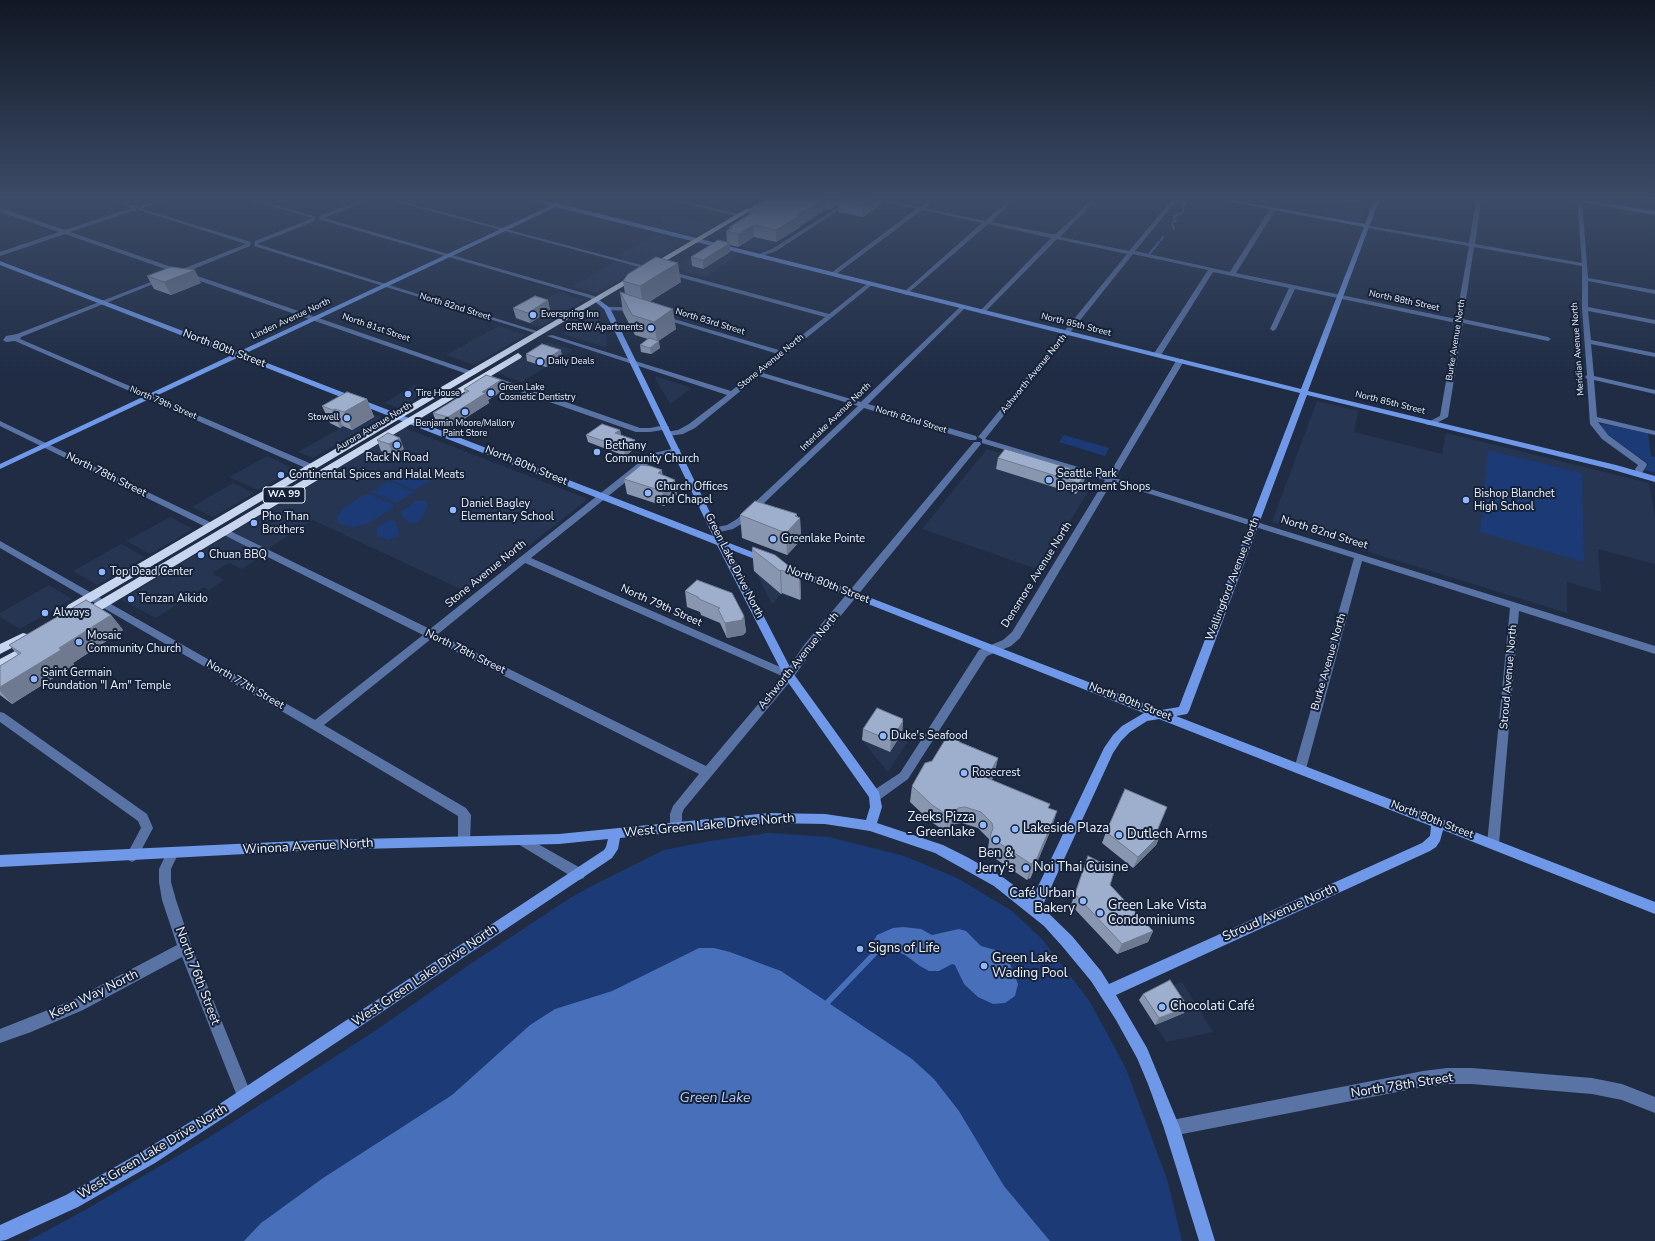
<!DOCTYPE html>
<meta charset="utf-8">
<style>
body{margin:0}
canvas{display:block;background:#1f2c44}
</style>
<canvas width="1655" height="1241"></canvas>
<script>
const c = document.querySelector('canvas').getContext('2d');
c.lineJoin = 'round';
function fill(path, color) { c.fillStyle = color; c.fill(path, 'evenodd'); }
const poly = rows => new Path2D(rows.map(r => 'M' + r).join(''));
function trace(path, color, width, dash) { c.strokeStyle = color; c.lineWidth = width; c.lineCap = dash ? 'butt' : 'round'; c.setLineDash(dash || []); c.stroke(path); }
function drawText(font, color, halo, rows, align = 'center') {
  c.font = font + ' "Nunito Sans",sans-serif'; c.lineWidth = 4; c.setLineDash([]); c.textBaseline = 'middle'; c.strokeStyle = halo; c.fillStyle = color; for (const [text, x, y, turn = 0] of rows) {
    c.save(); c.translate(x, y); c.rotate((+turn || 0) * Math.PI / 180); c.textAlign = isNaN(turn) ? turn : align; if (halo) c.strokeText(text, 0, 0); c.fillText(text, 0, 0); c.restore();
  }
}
const built = poly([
 [732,200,759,200,739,211,720,207],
 [1277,200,1368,200,1360,220,1357,221,1274,206],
 [1584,200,1655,200,1655,211],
 [674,216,715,226,699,234,695,235,657,226],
 [755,218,800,228,763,251,720,241,719,239],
 [656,235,680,241,682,244,597,293,572,286,623,257,618,255],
 [709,248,738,255,705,277,671,268,702,249],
 [558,292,584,300,540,327,514,319],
 [593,315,596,315,606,336,607,346,605,347,562,334],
 [499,326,525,335,474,365,446,355],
 [548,342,573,350,522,382,497,373],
 [656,376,658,377,692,388,670,404,655,378],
 [414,385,429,391,399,408,384,403],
 [1317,401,1358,411,1354,432,1442,454,1446,433,1649,483,1655,517,1655,564,1598,549,1601,592,1567,582,1567,613,1272,522],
 [369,412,383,418,313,458,298,452],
 [405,428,588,499,469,593,313,520,275,544,256,560,242,569,229,563,212,573,224,580,209,590,204,587,156,618,121,600],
 [987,449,1094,482,1040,570,922,529],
 [267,456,295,469,258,490,229,477],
 [233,483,254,493,213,517,192,507],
 [170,517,193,529,150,554,126,541],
 [121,544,145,557,97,585,73,571],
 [752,565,754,565,801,583,788,597,781,594,772,604],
 [49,585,72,599,20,629,0,617,0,613],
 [876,717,913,733,888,772,861,739],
 [1182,982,1213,1032,1166,1042,1155,1025,1167,987]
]);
const green = poly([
 [1603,424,1648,433,1651,456,1655,457,1655,473,1643,469,1648,466,1647,463,1606,433,1600,426],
 [1064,435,1109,448,1105,456,1059,442],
 [1488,450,1582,473,1584,562,1480,532],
 [408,470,431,480,415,490,391,480],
 [389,481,414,492,397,503,371,492],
 [369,494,393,504,393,508,367,524,353,527,340,524,337,518,342,509,362,496],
 [422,500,428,504,423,517,416,523,409,523,401,514,401,512,416,501],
 [391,520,395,521,399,533,399,535,388,540,377,535,377,528,386,521],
 [769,833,829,837,904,856,957,878,1012,911,1042,939,1090,1002,1126,1069,1167,1179,1182,1241,1050,1241,1004,1186,959,1111,934,1079,781,971,730,952,714,948,699,948,612,991,555,1009,530,1025,452,1095,323,1178,261,1223,244,1241,28,1241,87,1209,208,1138,282,1091,378,1029,469,965,570,898,590,887,664,850,710,841]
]);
const water = poly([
 [903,927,921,929,932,935,959,929,966,931,981,946,999,951,1010,964,1018,984,1015,996,1005,1003,993,1004,978,997,964,984,955,965,952,964,939,971,929,971,920,966,905,955,898,952,883,950,876,954,873,952,871,946,877,935,893,928],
 [699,948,714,948,730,952,781,971,912,1059,934,1079,959,1111,1004,1186,1050,1241,244,1241,261,1223,323,1178,452,1095,530,1025,555,1009,612,991]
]);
const streamFar1 = poly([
 [1173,222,1176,221,1174,218,1175,216,1183,212,1183,206,1188,200],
 [1172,224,1174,229],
 [1161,240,1163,237],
 [1150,253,1159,242]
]);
const stream = poly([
 [827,1003,875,953]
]);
const street = poly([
 [110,200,117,200,138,207,136,210,70,232,180,270,246,244,139,210,139,208,251,242,250,246,186,272,477,373,473,375,470,375,65,234,0,256,0,252,59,232,0,212,0,208,65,230,132,208,110,200],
 [157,200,165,200,142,208,139,206,157,200],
 [250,200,257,200,317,217,314,219,315,221,257,244,543,333,538,334,254,246,255,241,313,218,250,200],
 [361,200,368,200,324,218,594,296,599,300,594,301,590,298,318,219,320,216,361,200],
 [389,200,397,200,652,268,647,269,389,200],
 [564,200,571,200,558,206,553,205,564,200],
 [671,200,680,200,743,215,740,217,671,200],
 [849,200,855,200,776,251,757,258,754,256,772,249,849,200],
 [879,200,887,200,920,207,929,200,934,200,925,208,985,221,1009,200,1014,200,991,222,1052,234,1056,234,1091,200,1096,200,1060,237,1129,251,1172,200,1177,200,1135,251,1230,272,1270,209,1273,207,1276,209,1236,273,1456,319,1469,246,1367,228,1364,226,1365,225,1469,243,1476,200,1481,200,1475,244,1582,263,1577,201,1582,200,1588,278,1655,290,1655,294,1588,281,1588,307,1655,320,1655,324,1588,311,1591,340,1655,353,1655,357,1591,344,1594,376,1655,390,1655,394,1594,380,1597,417,1655,431,1655,435,1598,422,1608,435,1646,463,1647,465,1642,473,1636,473,1635,469,1638,465,1602,439,1590,424,1587,379,1585,377,1587,375,1582,308,1582,266,1474,247,1463,319,1548,337,1551,339,1548,341,1463,323,1448,417,1433,425,1427,425,1426,423,1440,416,1456,323,1295,289,1276,329,1273,331,1270,329,1289,288,1213,272,1161,355,1157,357,1153,355,1208,270,1133,254,985,439,1108,476,1176,361,1177,359,1183,359,1184,361,1115,478,1655,646,1655,654,1519,611,1499,844,1497,848,1493,849,1489,848,1487,844,1510,608,1362,561,1306,769,1304,772,1300,774,1296,772,1294,769,1354,558,1112,482,1020,638,1011,646,987,656,908,779,879,800,875,801,871,800,869,796,871,792,900,773,979,650,1003,640,1012,632,1105,480,982,443,982,439,978,437,1127,254,1057,239,984,313,982,314,979,312,980,311,1051,238,988,224,906,295,904,294,904,292,982,223,922,210,835,275,831,275,831,273,916,209,879,200],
 [666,270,829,314,868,283,872,283,872,285,763,373,861,402,961,306,965,306,965,308,868,404,976,436,977,438,976,440,970,440,864,408,743,523,733,529,715,533,712,532,711,530,712,528,727,525,737,519,858,406,759,376,695,428,683,434,669,436,665,434,666,432,678,430,689,424,727,395,547,336,552,335,731,391,778,354,660,318,660,316,664,316,782,351,825,317,664,273,663,272,666,270],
 [161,278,166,279,21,337,20,339,314,465,315,467,314,469,308,469,15,341,6,342,3,340,6,336,17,334,161,278],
 [607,307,635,307,638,309,635,311,605,310,604,309,607,307],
 [486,376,492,376,640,428,650,428,665,425,669,427,668,429,650,432,636,432,486,380,486,376],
 [0,421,214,524,215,526,211,529,208,528,0,426,0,421],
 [974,442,980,442,981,444,812,651,793,678,684,809,682,814,682,827,680,831,676,832,672,831,670,827,670,814,673,806,699,774,431,639,324,725,466,808,471,815,470,841,468,845,464,846,460,845,458,841,458,816,302,723,0,548,0,541,315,720,423,635,220,533,219,531,220,529,226,529,430,629,646,457,654,453,676,448,680,450,679,452,660,457,652,461,531,558,787,670,804,645,974,442],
 [525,563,782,676,706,766,438,634,525,563],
 [0,712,4,713,147,814,153,828,136,860,132,862,128,860,126,856,141,828,138,821,0,722,0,712],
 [522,835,584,870,585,874,584,878,579,880,574,878,518,844,516,840,518,836,522,835],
 [172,848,176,850,178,854,171,869,171,882,176,900,192,948,252,1096,249,1101,244,1104,239,1101,182,957,83,1010,31,1032,0,1043,0,1029,73,1000,177,945,162,900,159,882,159,869,168,850,172,848],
 [1447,1068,1472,1068,1592,1078,1622,1084,1655,1097,1655,1113,1622,1100,1592,1094,1472,1084,1447,1084,1423,1087,1172,1136,1166,1134,1164,1128,1166,1122,1172,1120,1423,1071,1447,1068]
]);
const secondary = poly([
 [531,200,540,200,556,203,1301,389,1364,227,1221,200,1232,200,1365,224,1374,200,1379,200,1308,391,1616,465,1655,476,1655,482,1610,469,1307,395,1189,711,1187,714,1176,716,1655,902,1655,914,1443,830,1440,841,1436,847,1430,851,1116,995,1147,1048,1180,1128,1215,1241,1199,1241,1164,1128,1148,1084,1137,1058,1116,1020,1091,981,1062,946,1044,926,994,886,935,853,870,831,825,824,769,823,620,838,618,849,612,858,228,1115,155,1163,78,1207,6,1240,0,1241,0,1225,66,1195,143,1151,218,1105,604,850,606,847,608,839,559,844,321,850,0,867,0,855,321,840,559,834,769,813,825,814,866,820,870,807,869,797,785,678,717,545,239,357,0,469,0,464,232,355,0,265,0,261,238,352,550,206,531,200],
 [556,207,1300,393,1179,707,1161,710,788,566,782,566,780,568,782,570,1144,713,1122,726,1113,735,1104,748,1032,899,1004,878,967,857,943,845,877,823,882,807,879,792,793,673,729,549,765,563,770,560,768,558,724,541,610,308,598,299,593,300,604,309,713,536,244,354,556,207],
 [1159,719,1431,826,1430,836,1422,843,1109,984,1101,971,1072,936,1042,907,1113,753,1121,741,1130,732,1147,721,1159,719],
 [1571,200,1583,200,1655,211,1655,215,1571,200]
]);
const highway = poly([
 [765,200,772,200,759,209,750,211,76,611,72,612,68,611,66,608,68,605,746,209,755,207,765,200],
 [518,353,522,356,521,358,88,618,84,619,80,618,78,615,80,612,518,353],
 [23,633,27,634,29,637,27,640,0,654,0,644,23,633],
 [32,642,36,643,38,646,36,649,0,670,0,659,32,642]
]);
const wall = poly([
 [764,200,882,200,882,204,863,217,839,212,839,204,830,210,826,209,799,227,799,228,776,242,754,237,738,247,730,245,730,252,703,269,692,266,691,257,727,242,726,231,730,229,729,227,749,215,749,209],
 [1345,200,1358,200,1358,202],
 [147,276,201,283,171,295,154,289],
 [623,281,681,282,649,302,676,329,658,341,660,348,651,354,641,352,640,345,648,339,635,335,623,312,620,292,625,294],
 [548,300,550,310,530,323,516,318,513,308],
 [526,354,562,357,546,367,527,361],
 [501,380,504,390,488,400,489,403,451,427,436,423,433,413,465,393,464,389],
 [367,399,374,417,352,430,343,426,340,428,330,423,322,406],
 [620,430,621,435,637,447,625,456,588,442,586,435],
 [377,440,404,449,393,455,381,451],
 [998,458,1086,473,1083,484,1076,494,996,469],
 [624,479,677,494,664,506,627,494],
 [797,514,797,516,800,518,801,540,787,555,742,538,740,515],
 [752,549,800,575,801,598,800,600,782,593,781,594,754,571],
 [685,591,744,616,746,632,743,635,727,638,720,623,701,615,700,612,687,607],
 [111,615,123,630,73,663,74,665,12,704,0,695,0,666,18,655,9,645],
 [903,721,902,733,890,752,862,740,863,729],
 [960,742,998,758,994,775,992,780,1049,808,1052,827,1030,879,1029,878,1027,880,987,853,989,842,989,839,978,828,962,823,955,824,949,831,947,830,946,832,930,821,910,802,912,786,932,761],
 [1157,831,1161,834,1156,845,1133,868,1102,843,1106,832],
 [1088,856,1101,866,1110,885,1153,931,1148,942,1117,954,1071,905],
 [1143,994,1184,1013,1155,1025,1139,1000]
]);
const shadedWall = poly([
 [822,200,826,200,826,209,799,227,799,228,776,242,776,230,797,215],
 [830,200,847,200,839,200,839,204,830,210],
 [871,200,882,200,882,204,863,217,863,205],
 [754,225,754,237,738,247,738,234],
 [730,243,730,252,703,269,703,260],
 [678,263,681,282,643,305,640,286],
 [195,270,201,283,171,295,164,282],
 [548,300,550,310,530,323,528,313],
 [673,309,676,329,657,342,654,322],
 [659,341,660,348,651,354,650,348],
 [561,350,562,357,546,367,544,360],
 [501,380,504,390,488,400,489,403,451,427,448,417,482,392],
 [367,399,374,417,352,430,344,412],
 [335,409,343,426,340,428,333,410],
 [620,430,621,437,615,433],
 [400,438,404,449,393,455,389,444],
 [635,440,637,447,625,456,624,448],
 [662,470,664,485,658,473],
 [1086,473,1083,484,1076,494,1079,483],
 [675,480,677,494,664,506,662,491],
 [797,514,797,521,800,518,801,540,787,555,786,533],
 [781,570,782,593,781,594,780,571],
 [800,575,801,598,800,600,799,577],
 [111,615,123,630,73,663,74,665,12,704,0,691,0,687],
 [744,616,746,632,743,635,727,638,725,623],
 [903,719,902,723,903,721,902,733,890,752,891,741],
 [998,758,994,775,984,794,987,778],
 [958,808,955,824,949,831,952,815],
 [1057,811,1052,827,1030,879,1035,863],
 [950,814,947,830,946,832,949,816],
 [1161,834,1156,845,1133,868,1138,857],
 [1033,862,1029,878,1027,880,1031,864],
 [1153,931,1148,942,1117,954,1122,944],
 [1188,1007,1184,1013,1155,1025,1159,1018]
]);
const building = poly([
 [764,200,822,200,797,215,799,216,776,230,754,225,738,234,726,231,733,227,729,227,757,210,749,209,764,200],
 [839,200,871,200,863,205,839,200],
 [718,240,730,243,703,260,691,257,718,240],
 [656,257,678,263,640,286,623,281,628,274,656,257],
 [171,267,195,270,164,282,147,276,171,267],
 [620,292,673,309,654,322,632,315,620,292],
 [535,296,548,300,528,313,513,308,535,296],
 [649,338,659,341,650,348,640,345,649,338],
 [542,344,561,350,544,360,526,354,542,344],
 [486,375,501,380,482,392,486,393,448,417,433,413,469,391,464,389,486,375],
 [347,392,367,399,344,412,335,409,333,410,322,406,347,392],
 [602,424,620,430,615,433,635,440,624,448,586,435,602,424],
 [388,433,400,438,389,444,377,440,388,433],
 [1005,449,1086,473,1079,483,998,458,1005,449],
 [641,465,650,466,662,470,658,473,675,480,662,491,624,479,641,465],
 [755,501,797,514,795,516,800,518,786,533,740,515,755,501],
 [753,547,775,555,800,575,799,577,781,570,780,571,752,549,753,547],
 [697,580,732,593,744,616,742,620,725,623,718,609,720,608,699,599,698,597,685,591,697,580],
 [86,600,111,615,59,648,61,650,0,687,0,666,21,653,9,645,86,600],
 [877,708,903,719,902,720,903,721,891,741,863,729,877,708],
 [948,735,960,740,959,742,998,758,987,778,1050,804,1048,808,1057,811,1035,863,1033,862,1031,864,990,837,993,828,992,823,981,812,965,807,958,808,952,815,950,814,949,816,932,805,912,786,925,763,932,761,948,735],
 [1125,789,1167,807,1157,831,1161,834,1138,857,1106,832,1125,789],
 [1088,856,1102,863,1101,866,1114,872,1110,885,1153,931,1122,944,1075,894,1088,856],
 [1170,980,1188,1007,1159,1018,1143,994,1170,980]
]);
const markers = [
 [533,315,4,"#91b8fd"],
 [651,328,4,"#91b8fd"],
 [540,362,4,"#91b8fd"],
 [491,393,4,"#91b8fd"],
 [408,394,4,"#91b8fd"],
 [465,412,4,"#91b8fd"],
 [347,418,4,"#91b8fd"],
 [397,445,4,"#91b8fd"],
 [597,452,4,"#91b8fd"],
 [281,475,4,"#91b8fd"],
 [1049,480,4,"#91b8fd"],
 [648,493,4,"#91b8fd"],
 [1466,500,4,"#91b8fd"],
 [453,510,4,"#91b8fd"],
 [254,523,4,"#91b8fd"],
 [773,539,4,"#91b8fd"],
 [201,555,4,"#91b8fd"],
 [102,572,4,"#91b8fd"],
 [131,599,4,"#91b8fd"],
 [45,613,4,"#91b8fd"],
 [79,642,4,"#91b8fd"],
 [34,679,4,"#91b8fd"],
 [883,736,4,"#91b8fd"],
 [964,773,4,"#91b8fd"],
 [983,825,4,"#91b8fd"],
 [1015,829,4,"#91b8fd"],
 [1119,835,4,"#91b8fd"],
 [996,840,4,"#91b8fd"],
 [1026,868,4,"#91b8fd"],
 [1083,901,4,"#91b8fd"],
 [1100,913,4,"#91b8fd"],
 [860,949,4,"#91b8fd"],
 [984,966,4,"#91b8fd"],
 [1162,1007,4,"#91b8fd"]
];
const farStreetnames = [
 ["North 88th Street",1404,301,12],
 ["North 82nd Street",455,307,17],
 ["Linden Avenue North",291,319,-25],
 ["North 83rd Street",710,322,17],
 ["North 85th Street",1076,325,14],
 ["North 81st Street",376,328,19],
 ["Burke Avenue North",1456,340,-81],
 ["Meridian Avenue North",1578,349,-94],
 ["Stone Avenue North",771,362,-39],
 ["Ashworth Avenue North",1034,374,-51],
 ["North 79th Street",163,403,23],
 ["North 85th Street",1390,403,14],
 ["Interlake Avenue North",836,417,-44],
 ["North 82nd Street",911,420,17],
 ["Aurora Avenue North",374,427,-31]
];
const farPoinames = [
 ["Everspring Inn",541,315],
 ["CREW Apartments",643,328,"right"],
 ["Daily Deals",548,362],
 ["Green Lake",499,388],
 ["Cosmetic Dentistry",499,398],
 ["Tire House",416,394],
 ["Stowell",339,418,"right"],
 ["Benjamin Moore/Mallory",465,424,"center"],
 ["Paint Store",465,434,"center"]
];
const shields = [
 [284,495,42]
];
const shieldNames = [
 ["WA 99",284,495]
];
const streetNames = [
 ["North 80th Street",224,349,21],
 ["North 80th Street",526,466,22],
 ["North 78th Street",106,475,26],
 ["North 82nd Street",1324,533,17],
 ["Green Lake Drive North",734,566,63],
 ["Stone Avenue North",486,574,-39],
 ["Densmore Avenue North",1037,575,-58],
 ["Wallingford Avenue North",1233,579,-69],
 ["North 80th Street",828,585,21],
 ["North 79th Street",661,606,24],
 ["North 78th Street",465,652,26],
 ["Ashworth Avenue North",799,661,-51],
 ["Burke Avenue North",1329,662,-74],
 ["Stroud Avenue North",1509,677,-85],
 ["North 77th Street",245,685,30],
 ["North 80th Street",1130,702,21],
 ["North 80th Street",1432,820,21]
];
const poiNames = [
 ["Bethany",605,446],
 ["Community Church",605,459],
 ["Rack N Road",397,458,"center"],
 ["Seattle Park",1057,474],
 ["Department Shops",1057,487],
 ["Continental Spices and Halal Meats",289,475],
 ["Church Offices",656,487],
 ["and Chapel",656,500],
 ["Bishop Blanchet",1474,494],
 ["High School",1474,507],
 ["Daniel Bagley",461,504],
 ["Elementary School",461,517],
 ["Pho Than",262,517],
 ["Brothers",262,530],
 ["Greenlake Pointe",781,539],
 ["Chuan BBQ",209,555],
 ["Top Dead Center",110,572],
 ["Tenzan Aikido",139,599],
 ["Always",53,613],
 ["Mosaic",87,636],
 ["Community Church",87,649],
 ["Saint Germain",42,673],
 ["Foundation \"I Am\" Temple",42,686],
 ["Duke's Seafood",891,736],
 ["Rosecrest",972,773]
];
const nearPoinames = [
 ["Zeeks Pizza",975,818,"right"],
 ["- Greenlake",975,833,"right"],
 ["Lakeside Plaza",1023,829],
 ["Dutlech Arms",1127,835],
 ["Ben &",996,854,"center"],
 ["Jerry's",996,869,"center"],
 ["Noi Thai Cuisine",1034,868],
 ["Café Urban",1075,894,"right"],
 ["Bakery",1075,909,"right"],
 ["Green Lake Vista",1108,906],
 ["Condominiums",1108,921],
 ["Signs of Life",868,949],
 ["Green Lake",992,959],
 ["Wading Pool",992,974],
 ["Chocolati Café",1170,1007]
];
const nearStreetnames = [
 ["West Green Lake Drive North",709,826,-5],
 ["Winona Avenue North",308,847,-3],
 ["Stroud Avenue North",1280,913,-24],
 ["North 76th Street",197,976,69],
 ["West Green Lake Drive North",425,976,-34],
 ["Keen Way North",94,995,-26],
 ["North 78th Street",1402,1086,-9],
 ["West Green Lake Drive North",153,1152,-31]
];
const nearWaternames = [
 ["Green Lake",715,1099]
];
fill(built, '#253552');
fill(green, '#1c3b76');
fill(water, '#476fba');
trace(streamFar1, '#476fba', 2);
trace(stream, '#476fba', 5.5);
fill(street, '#5873a4');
fill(secondary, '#6f99e8');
fill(highway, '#c8d5ee');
fill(wall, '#8896b0');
fill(shadedWall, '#6f7a90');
fill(building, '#9eafcd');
trace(building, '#6f7a90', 1);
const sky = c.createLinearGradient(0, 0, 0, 374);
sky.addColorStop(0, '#111825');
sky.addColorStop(0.53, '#3c4b67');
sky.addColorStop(1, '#3c4b6700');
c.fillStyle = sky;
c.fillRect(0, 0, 1655, 374);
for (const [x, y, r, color] of markers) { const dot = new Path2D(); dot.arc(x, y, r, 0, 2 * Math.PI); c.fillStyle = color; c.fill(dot); trace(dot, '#162239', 1.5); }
drawText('9px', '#edf3fc', '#162239', farStreetnames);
drawText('9px', '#edf3fc', '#162239', farPoinames, 'left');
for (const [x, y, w] of shields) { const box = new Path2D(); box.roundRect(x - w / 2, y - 8, w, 16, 3); c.fillStyle = '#162239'; c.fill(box); trace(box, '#edf3fc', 1); }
drawText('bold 10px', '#edf3fc', null, shieldNames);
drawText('11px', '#edf3fc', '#162239', streetNames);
drawText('11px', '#edf3fc', '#162239', poiNames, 'left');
drawText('13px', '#edf3fc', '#162239', nearPoinames, 'left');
drawText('13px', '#edf3fc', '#162239', nearStreetnames);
drawText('italic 14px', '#b7cef6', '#162239', nearWaternames);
</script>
